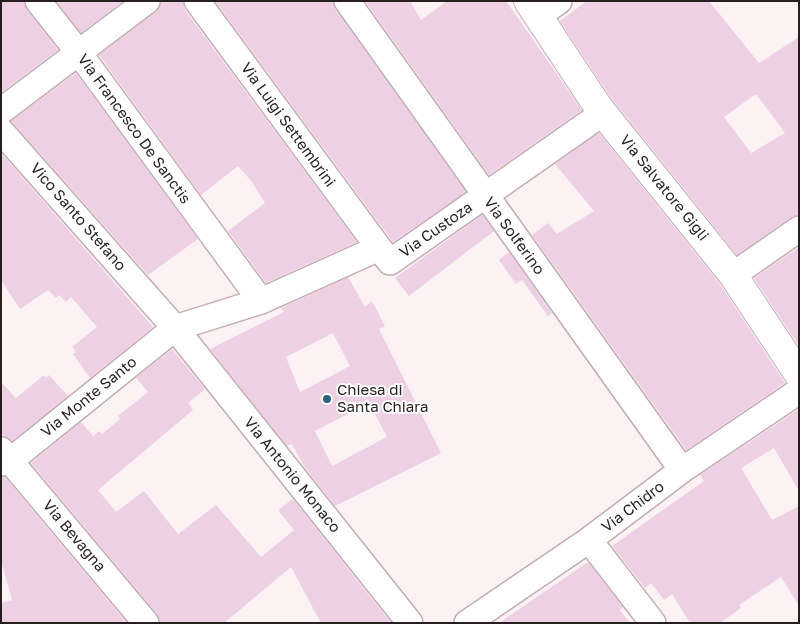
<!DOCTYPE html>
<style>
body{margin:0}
#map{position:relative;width:800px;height:624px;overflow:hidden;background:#fcf2f4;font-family:"Golos Text",sans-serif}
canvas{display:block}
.frame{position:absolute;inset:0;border:2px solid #271e20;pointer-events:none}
</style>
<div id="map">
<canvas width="800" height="624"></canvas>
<div class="frame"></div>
</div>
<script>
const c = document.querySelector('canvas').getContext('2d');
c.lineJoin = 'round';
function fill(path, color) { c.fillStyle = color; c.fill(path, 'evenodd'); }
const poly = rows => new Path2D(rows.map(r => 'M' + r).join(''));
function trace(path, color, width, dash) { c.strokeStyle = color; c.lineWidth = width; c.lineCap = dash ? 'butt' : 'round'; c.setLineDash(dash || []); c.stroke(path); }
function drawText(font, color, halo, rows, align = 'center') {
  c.font = font + ' "Golos Text",sans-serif'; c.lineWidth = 4; c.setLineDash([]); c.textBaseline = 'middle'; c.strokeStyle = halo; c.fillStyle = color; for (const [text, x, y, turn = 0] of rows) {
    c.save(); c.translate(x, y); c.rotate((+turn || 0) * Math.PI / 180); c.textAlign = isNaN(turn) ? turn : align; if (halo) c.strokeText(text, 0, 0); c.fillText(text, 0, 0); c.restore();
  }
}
const building = poly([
 [1,1,24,1,27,10,58,50,1,93],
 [56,1,123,1,81,33],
 [161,1,183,1,185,10,357,242,266,283,228,231,265,203,252,182,238,166,201,195,99,55,156,12],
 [215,1,333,1,335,9,466,192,393,242],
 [365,1,410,1,421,20,447,1,506,1,582,110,489,175],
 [587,1,709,1,759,63,799,37,799,215,791,217,737,255,612,99,560,21],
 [756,94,785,133,751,153,724,117],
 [76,73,198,239,148,275,11,121],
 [599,133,720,284,785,383,686,450,532,235,548,223,557,234,594,211,555,164],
 [1,153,153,327,90,378,73,354,76,352,72,347,97,327,71,297,66,302,59,295,56,298,48,290,20,309,1,280],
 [482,215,494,231,409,296,395,278],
 [799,247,799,346,754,278],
 [509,252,552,313,548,316,522,280,516,284,499,260],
 [348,277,365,307,372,301,385,326,379,329,441,453,335,506,304,466,292,444,287,446,210,349,284,312,281,308],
 [333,333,350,366,300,392,286,357],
 [369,403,387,437,332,466,315,431],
 [172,349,205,389,188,403,193,410,98,490,116,512,144,491,178,534,216,505,261,557,294,530,278,510,293,499,391,623,321,623,291,567,224,623,160,623,157,614,31,463,81,422,93,436,99,431,102,434,120,419,118,416,148,392,136,378],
 [44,375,46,378,49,375,68,396,12,441,4,436,1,433,1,382,16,398],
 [799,409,799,491,774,448,741,468,772,520,799,506,799,606,781,577,739,605,741,608,720,623,690,623,672,594,664,600,651,583,645,588,612,546,704,481,700,475],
 [1,477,5,477,127,623,1,623,1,603,12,600,1,560],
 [588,562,623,607,620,610,630,623,499,623]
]);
const street = poly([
 [197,1,379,248],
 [347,1,682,470],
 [538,16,559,1],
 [1,111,147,1],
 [1,131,175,328,261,301,79,53,38,1],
 [733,275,799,229],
 [261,301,379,248,390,262,603,113],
 [1,450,146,623],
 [1,463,10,461,175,328,410,623],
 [589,540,653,623],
 [467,623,589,540,682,470,799,391]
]);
const secondary = poly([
 [528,1,599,108,733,275,799,375]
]);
const markers = [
 [327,399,5,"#2b617c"]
];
const streetNames = [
 ["Via Luigi Settembrini",288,125,54],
 ["Via Francesco De Sanctis",134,129,54],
 ["Via Salvatore Gigli",664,188,51],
 ["Vico Santo Stefano",78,217,49],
 ["Via Custoza",436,230,-35],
 ["Via Solferino",514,236,54],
 ["Via Monte Santo",89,397,-39],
 ["Via Antonio Monaco",292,475,51],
 ["Via Chidro",633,507,-37],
 ["Via Bevagna",74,536,50]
];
const poiNames = [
 ["Chiesa di",337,390],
 ["Santa Chiara",337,407]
];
fill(building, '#eed0e4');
trace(street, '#c4acb1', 28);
trace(secondary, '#c4acb1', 30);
trace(street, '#fff', 25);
trace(secondary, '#fff', 28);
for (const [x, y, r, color] of markers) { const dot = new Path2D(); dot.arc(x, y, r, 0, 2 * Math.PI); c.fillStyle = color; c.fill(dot); trace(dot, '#fff', 2); }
drawText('15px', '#271e20', '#fff', streetNames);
drawText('15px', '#271e20', '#fff', poiNames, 'left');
</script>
